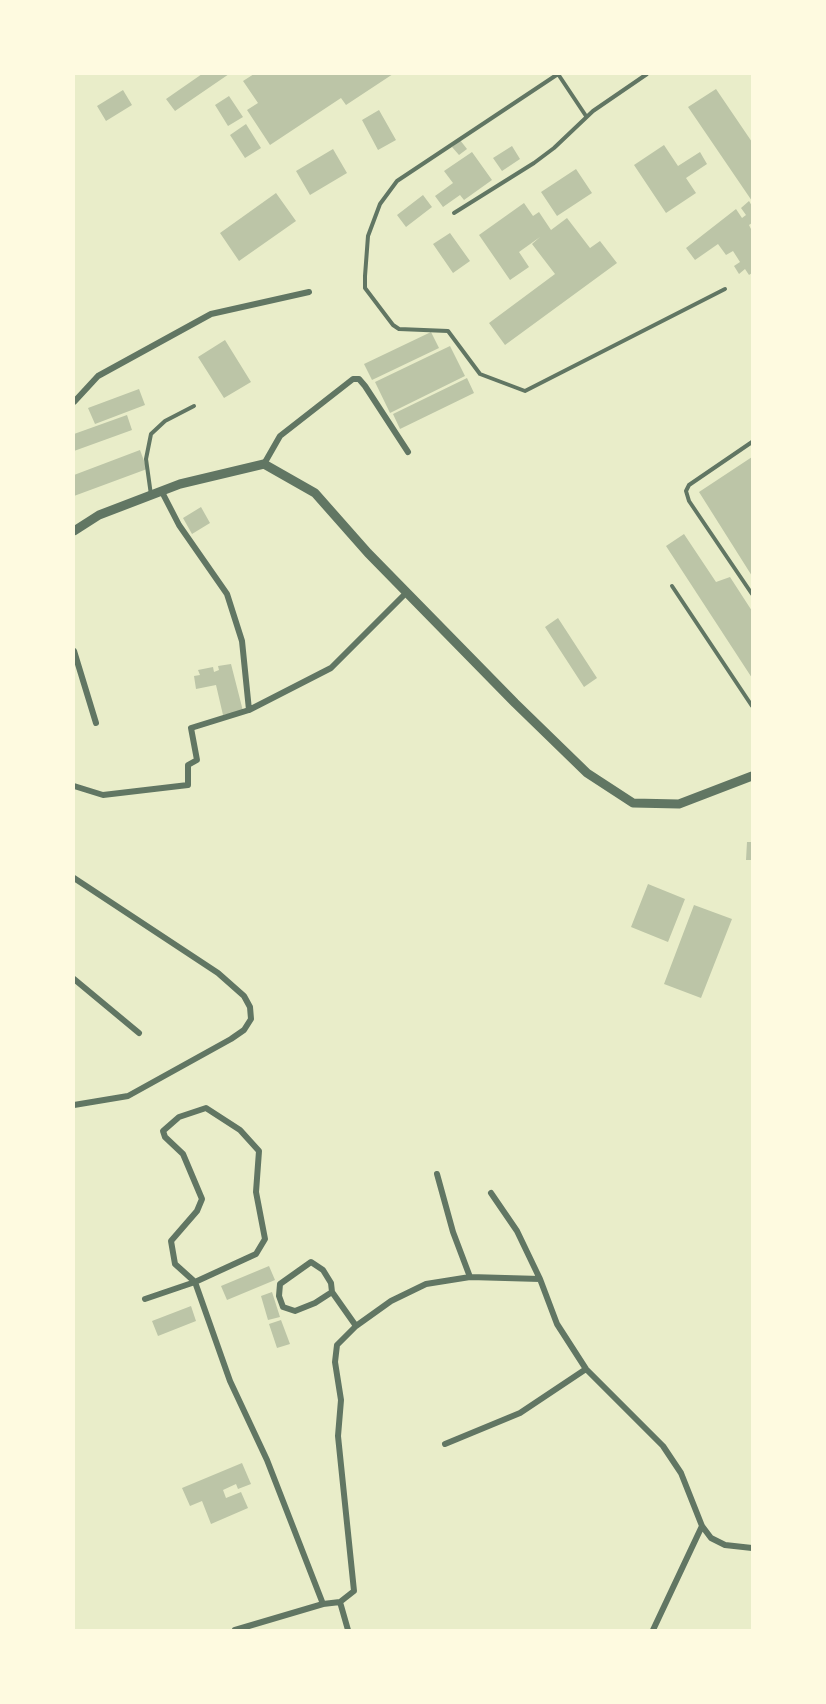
<!DOCTYPE html>
<style>
body{margin:0}
#map{position:relative;width:826px;height:1704px;overflow:hidden;background:#e9edc9;font-family:Roboto,sans-serif}
canvas{display:block}
.frame{position:absolute;inset:0;border:75px solid #fefae0;pointer-events:none}
</style>
<div id="map">
<canvas width="826" height="1704"></canvas>
<div class="frame"></div>
</div>
<script>
const c = document.querySelector('canvas').getContext('2d');
c.lineJoin = 'round';
function fill(path, color) { c.fillStyle = color; c.fill(path, 'evenodd'); }
const poly = rows => new Path2D(rows.map(r => 'M' + r).join(''));
function trace(path, color, width, dash) { c.strokeStyle = color; c.lineWidth = width; c.lineCap = dash ? 'butt' : 'round'; c.setLineDash(dash || []); c.stroke(path); }
const building = poly([
 [202,74,229,74,175,111,166,99],
 [254,74,393,74,346,105,341,98,270,145,247,110,258,103,243,81],
 [716,89,752,142,752,201,688,107],
 [123,90,132,105,106,121,97,106],
 [229,96,243,117,228,126,215,105],
 [379,110,396,140,378,150,362,120],
 [246,124,261,148,245,158,230,135],
 [460,140,467,149,459,155,452,147],
 [664,145,678,166,700,152,707,164,686,178,696,193,666,213,634,165],
 [512,146,520,159,502,171,493,158],
 [333,149,347,173,310,195,296,171],
 [472,152,492,180,464,200,460,195,443,207,435,196,453,183,444,171],
 [576,169,592,193,557,216,541,192],
 [276,193,296,221,239,261,220,233],
 [423,195,432,207,406,227,397,215],
 [749,201,752,206,752,223,749,225,752,231,752,273,749,275,745,269,739,274,734,266,740,262,733,251,726,255,718,244,695,260,686,248,736,209,742,218,746,215,741,208],
 [524,203,533,216,539,212,551,230,567,218,590,248,600,241,617,263,505,345,489,323,555,274,532,244,540,237,519,252,529,267,510,280,479,235],
 [450,233,470,261,453,273,433,244],
 [431,332,439,348,372,380,364,364],
 [225,340,251,382,224,398,198,357],
 [450,346,465,376,390,413,375,382],
 [467,378,474,393,400,429,393,414],
 [139,389,145,405,95,424,88,408],
 [127,415,132,430,74,451,74,434],
 [140,450,147,469,74,496,74,475],
 [752,457,752,576,699,492],
 [201,507,210,523,192,534,183,518],
 [684,534,716,582,730,577,752,611,752,678,666,546],
 [558,618,597,678,584,687,545,627],
 [231,664,243,711,223,715,216,685,196,689,194,676,200,675,198,670,213,667,214,672,219,670,218,666],
 [747,842,752,842,752,860,746,860],
 [648,884,685,899,668,942,631,927],
 [694,905,732,919,701,998,664,984],
 [269,1266,275,1280,227,1300,221,1286],
 [272,1292,280,1317,268,1320,261,1296],
 [191,1306,196,1321,158,1336,152,1321],
 [281,1320,290,1344,277,1348,269,1324],
 [242,1463,251,1484,238,1489,236,1484,223,1490,226,1498,241,1492,248,1508,211,1524,202,1501,190,1506,182,1488]
]);
const service = poly([
 [586,116,558,74,397,181,380,204,368,236,365,276,365,288,393,325,399,329,448,331,480,374,525,391,725,289],
 [454,213,534,163,554,148,593,111,647,74],
 [752,442,689,485,686,491,689,501,752,594],
 [151,495,146,459,151,434,165,421,194,406],
 [672,586,752,706]
]);
const minor = poly([
 [74,402,98,376,211,314,309,292],
 [264,464,280,436,353,379,359,379,365,386,408,452],
 [162,492,179,525,227,594,242,641,249,710,331,668,406,593],
 [74,651,96,723],
 [74,786,103,795,188,785,188,765,197,760,191,728,249,710],
 [74,878,218,973,244,996,250,1007,251,1019,244,1030,231,1039,128,1096,74,1105],
 [74,979,139,1033],
 [437,1174,453,1232,470,1277],
 [491,1193,517,1231,540,1279],
 [195,1282,175,1264,171,1241,197,1211,202,1199,183,1154,165,1137,163,1131,179,1117,206,1108,240,1130,259,1151,256,1192,265,1239,256,1254,195,1282,230,1381,267,1460,323,1604],
 [332,1292,315,1303,295,1311,283,1307,279,1296,280,1284,311,1262,323,1270,331,1283,332,1292,356,1326],
 [145,1299,195,1282],
 [445,1444,520,1413,586,1369],
 [340,1602,348,1630],
 [235,1630,323,1604,340,1602,354,1591,338,1436,341,1400,335,1362,337,1345,356,1326,391,1301,426,1284,470,1277,540,1279,557,1324,586,1369,663,1446,681,1473,702,1526,711,1538,725,1545,752,1548],
 [653,1630,702,1526]
]);
const tertiary = poly([
 [74,531,99,515,180,484,264,464,315,493,368,553,515,703,587,773,633,803,679,804,752,776]
]);
fill(building, '#bcc5a7');
trace(service, '#617663', 4);
trace(minor, '#617663', 6);
trace(tertiary, '#617663', 9);
</script>
